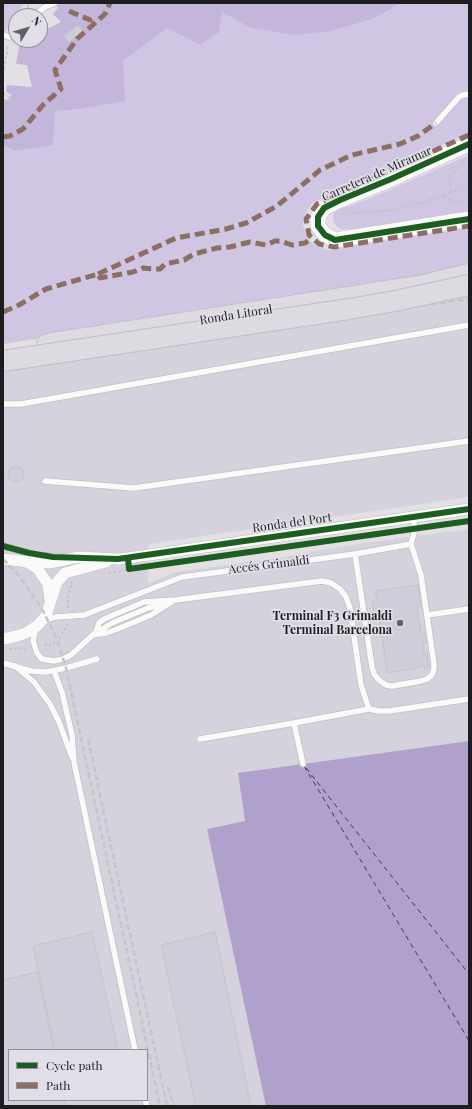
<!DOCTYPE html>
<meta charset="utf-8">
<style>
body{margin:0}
#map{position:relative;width:472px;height:1109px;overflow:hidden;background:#e2e0e5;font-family:"Playfair Display",serif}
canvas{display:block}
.frame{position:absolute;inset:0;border:4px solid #1d1c1f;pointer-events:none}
.legend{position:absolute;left:8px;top:1049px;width:140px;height:52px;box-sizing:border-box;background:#e1dee7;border:1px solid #939097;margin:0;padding:5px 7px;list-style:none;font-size:12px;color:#1d1c1f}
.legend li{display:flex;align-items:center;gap:8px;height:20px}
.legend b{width:20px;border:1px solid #939097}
.north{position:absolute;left:8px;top:8px;width:40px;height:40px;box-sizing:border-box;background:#e1dee7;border:1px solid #939097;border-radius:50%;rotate:52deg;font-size:11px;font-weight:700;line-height:16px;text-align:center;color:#1d1c1f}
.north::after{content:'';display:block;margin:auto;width:14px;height:18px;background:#626164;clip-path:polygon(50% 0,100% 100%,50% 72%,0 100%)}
</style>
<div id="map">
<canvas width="472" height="1109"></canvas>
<div class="frame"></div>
<ul class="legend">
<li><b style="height:5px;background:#1b5e20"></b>Cycle path</li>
<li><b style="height:5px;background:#8d6e63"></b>Path</li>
</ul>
<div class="north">N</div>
</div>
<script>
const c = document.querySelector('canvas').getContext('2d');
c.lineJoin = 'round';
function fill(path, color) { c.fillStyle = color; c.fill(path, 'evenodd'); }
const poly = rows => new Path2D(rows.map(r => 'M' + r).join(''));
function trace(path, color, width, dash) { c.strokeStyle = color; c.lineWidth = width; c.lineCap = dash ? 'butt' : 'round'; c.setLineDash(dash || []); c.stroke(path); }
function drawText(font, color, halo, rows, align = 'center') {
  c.font = font + ' "Playfair Display",serif'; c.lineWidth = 3.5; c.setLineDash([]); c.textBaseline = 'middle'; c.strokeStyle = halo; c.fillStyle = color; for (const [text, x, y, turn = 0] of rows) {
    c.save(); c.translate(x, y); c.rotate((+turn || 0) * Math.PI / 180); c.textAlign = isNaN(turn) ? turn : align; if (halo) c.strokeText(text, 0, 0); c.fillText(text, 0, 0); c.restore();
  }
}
const built = poly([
 [469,293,469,497,149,544,148,583,176,572,283,557,364,543,469,529,469,741,238,774,245,821,267,1106,3,1106,3,368,73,361,151,346,204,341],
 [9,1050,147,1050,147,1100,9,1100]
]);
const green = poly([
 [3,3,24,3,5,32,3,31],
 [401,3,469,3,469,133,312,203,304,216,303,224,305,234,309,240,312,243,318,247,329,250,469,228,469,267,355,291,3,344,3,145,14,151,55,111,81,109,123,61,168,28,222,12,250,28,375,18],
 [469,155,469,213,358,229,340,229,334,223,333,216,335,211,339,208,347,207,373,197]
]);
const forest = poly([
 [53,3,401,3,375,18,331,31,295,35,250,28,222,12,219,32,200,45,168,28,123,61,125,101,81,109,55,111,53,145,14,151,3,145,3,99,8,100,12,95,6,92,7,85,32,87,27,65,16,64,19,46,24,40,40,40,40,31,43,31,61,22,53,14,58,8]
]);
const water = poly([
 [469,741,469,1106,266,1106,207,829,245,821,238,773]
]);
const ferry = poly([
 [304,766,468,1039,469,1047],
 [306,768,469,974]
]);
const building = poly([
 [78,25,83,31,69,42,64,36,78,25],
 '8 474a8 8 0 1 1 16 0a8 8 0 1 1-16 0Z',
 [418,585,421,606,417,606,421,634,426,633,428,643,423,643,424,653,427,653,429,667,424,668,424,666,418,667,418,668,387,673,379,611,374,612,372,602,378,601,375,591,418,585],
 [92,932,118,1050,55,1050,33,946,92,932],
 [215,932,251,1106,196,1106,161,945,215,932],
 [37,972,54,1050,9,1050,9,1100,65,1100,66,1106,3,1106,3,980,37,972]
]);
const path = poly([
 [58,9,63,14,88,3],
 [22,16,30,3],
 [3,74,8,45],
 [3,93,14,100,9,121,3,128],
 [451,192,449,177,466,159],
 [443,196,456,202,469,201],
 [347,210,354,213,394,210,423,202,469,186],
 [108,573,141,568],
 [68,608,68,597,72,582],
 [59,639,68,624],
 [44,645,54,645,54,642,55,641],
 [9,649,18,648,27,650]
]);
const lane = poly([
 [34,16,45,7,55,3],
 [4,35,9,37,16,32],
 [436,123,459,97,463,95,469,94],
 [3,404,21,404,469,325],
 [45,481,134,488,469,441],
 [3,546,36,555,61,557],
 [355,554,372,667,374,674,379,680,386,685,392,686,421,681,427,679,432,675,434,669,434,664,421,575,411,544,415,529,413,517],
 [427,615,469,609],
 [44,621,55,617,84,615,182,577,355,554,411,544],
 [36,628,33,641,37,653,42,659,54,661,63,659,71,655,96,632,99,623,104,619,144,602,175,600,322,581,331,583,340,589,346,597,350,608,361,685,369,709,379,711,389,711,469,699],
 [96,633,112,623,148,608,167,603],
 [93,635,106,633,115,630,151,615,173,601],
 [3,663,31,671,46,672,66,668,97,659],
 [15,666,34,682,50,704,59,722,72,757],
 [54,671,62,692,72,735,74,762,135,1050],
 [294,723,303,764],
 [200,739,294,723,369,709],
 [145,1100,147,1106]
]);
const street = poly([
 [3,559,21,561,29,563,37,568,48,584,50,600],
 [21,561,49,563,79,557,118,559,128,558,469,509],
 [3,639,17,636,26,633,37,626,46,616,57,582,65,573,106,562]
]);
const secondary = poly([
 [469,144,391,179,340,200,324,208,318,217,318,226,325,235,335,240,469,219]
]);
const highway = poly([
 [47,344,374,293,423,285,469,274]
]);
const rail = poly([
 [3,356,132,338,238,321,469,290],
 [3,364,66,356,322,319,469,299],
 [3,559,19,576,41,607,57,639,66,668,160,1106],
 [88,739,167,1106],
 [168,1087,174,1106]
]);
const highwayBridge = poly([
 [3,361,349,309,395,301,469,285]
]);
const quiet = poly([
 [69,11,90,20,90,28],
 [469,135,317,204,306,219,309,235,319,244,334,247,469,226],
 [3,137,10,136,23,129,43,105,61,89,55,70,77,39,105,14,110,3],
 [98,274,176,238,226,229,246,223,277,206,320,170,352,155,400,144,418,136,436,123],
 [3,312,19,305,46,289,98,274,100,278,133,272,143,268,155,269,160,269,165,264,184,260,194,254,217,248,230,247,250,242,266,245,275,241,280,241,292,245,305,243,312,238]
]);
const cycleway = poly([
 [469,144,391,179,340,200,324,208,318,217,318,226,325,235,335,240,469,219],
 [3,546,29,553,53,557,118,559,469,509],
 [128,558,129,569,469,521]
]);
const markers = [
 [400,623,4,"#626164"]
];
const streetNames = [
 ["Carretera de Miramar",377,174,-24],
 ["Ronda Litoral",236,315,-9],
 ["Ronda del Port",292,523,-8],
 ["Accés Grimaldi",269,565,-7]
];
const poiNames = [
 ["Terminal F3 Grimaldi",392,616],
 ["Terminal Barcelona",392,630]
];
fill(built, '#d6d2dd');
fill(green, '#d0c6e3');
fill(forest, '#c4b6db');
fill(water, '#b0a0cc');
trace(ferry, '#4c2b75', 1, [5, 4]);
fill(building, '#d1ccda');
trace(building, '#c5c3c7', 1);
trace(lane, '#c0bfc2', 7);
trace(street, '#c0bfc2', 12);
trace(secondary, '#c0bfc2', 16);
trace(highway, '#bfbec0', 22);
trace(path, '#c1c0c2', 1.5, [3, 2]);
trace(lane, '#fbfafb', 5.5);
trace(street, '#fbfafb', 11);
trace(secondary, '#fbfafb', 15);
trace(highway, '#dddae2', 20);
trace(rail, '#c5c5c6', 2.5, [6, 3]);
trace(highwayBridge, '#bfbec0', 22, []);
trace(highwayBridge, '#dddae2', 20);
trace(quiet, '#8d6e63', 5, [10, 5]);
trace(cycleway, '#1b5e20', 6);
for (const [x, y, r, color] of markers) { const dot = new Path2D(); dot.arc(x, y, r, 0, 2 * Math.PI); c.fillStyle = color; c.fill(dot); trace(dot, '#e1dee7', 1.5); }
drawText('12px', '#1d1c1f', '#e1dee7', streetNames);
drawText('bold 12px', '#1d1c1f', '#e1dee7', poiNames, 'right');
</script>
